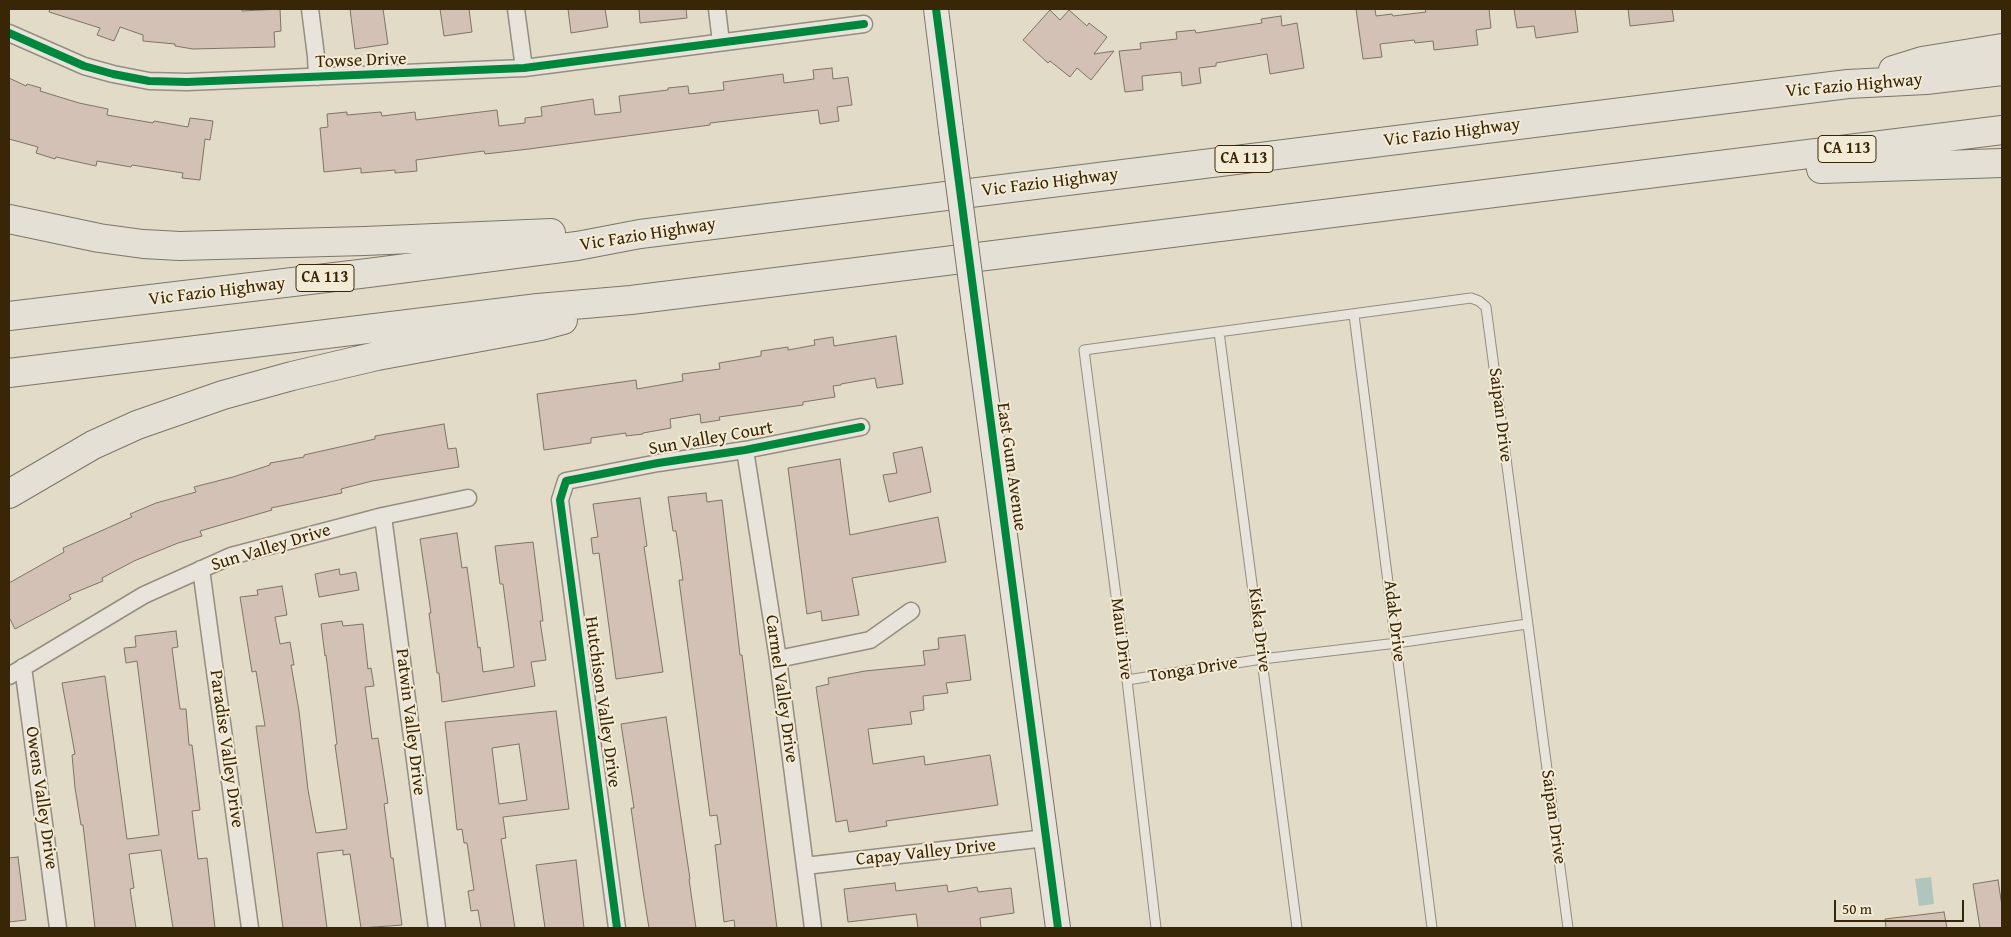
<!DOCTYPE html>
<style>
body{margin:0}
#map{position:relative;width:2011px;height:937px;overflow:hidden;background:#e2dbc8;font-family:"Gentium Book Plus",serif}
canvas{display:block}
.frame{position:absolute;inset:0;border:10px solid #392606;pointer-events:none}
.scale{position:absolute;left:1834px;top:900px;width:130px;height:22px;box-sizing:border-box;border:2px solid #392606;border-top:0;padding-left:6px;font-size:15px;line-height:18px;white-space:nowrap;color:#392606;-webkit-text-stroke:4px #f3ebd5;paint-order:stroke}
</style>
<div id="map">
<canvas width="2011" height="937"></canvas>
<div class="frame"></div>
<div class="scale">50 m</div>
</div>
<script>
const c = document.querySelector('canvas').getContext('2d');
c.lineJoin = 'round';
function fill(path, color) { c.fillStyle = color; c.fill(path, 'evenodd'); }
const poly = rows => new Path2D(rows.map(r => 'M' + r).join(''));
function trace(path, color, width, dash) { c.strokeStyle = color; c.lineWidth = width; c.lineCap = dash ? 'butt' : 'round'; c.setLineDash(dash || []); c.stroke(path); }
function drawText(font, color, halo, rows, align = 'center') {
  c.font = font + ' "Gentium Book Plus",serif'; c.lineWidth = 4; c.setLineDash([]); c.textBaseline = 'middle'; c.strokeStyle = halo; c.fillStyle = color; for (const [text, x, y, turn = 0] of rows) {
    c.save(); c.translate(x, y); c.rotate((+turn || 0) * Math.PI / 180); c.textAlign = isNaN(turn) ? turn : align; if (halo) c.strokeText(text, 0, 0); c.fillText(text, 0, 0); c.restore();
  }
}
const water = poly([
 [1931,877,1934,904,1919,906,1915,879]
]);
const building = poly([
 [50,9,242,9,242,11,280,9,281,31,274,32,275,47,193,49,175,46,175,44,143,41,143,35,120,27,114,41,97,35,100,28,49,12,50,9],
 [350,9,383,9,388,44,355,49,350,9],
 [440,9,469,9,472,32,444,36,440,9],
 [568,9,605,9,608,27,571,33,568,9],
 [639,9,686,9,687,18,640,23,639,9],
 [1356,9,1375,9,1376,16,1392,14,1393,16,1426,12,1425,9,1489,9,1491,28,1476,30,1478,45,1434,50,1433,41,1415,43,1414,40,1380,44,1382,57,1363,59,1356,9],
 [1514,9,1575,9,1578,32,1536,38,1534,26,1517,28,1514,9],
 [1628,9,1672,9,1674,21,1630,26,1628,9],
 [1050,10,1060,20,1069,10,1087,26,1089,23,1107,37,1094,54,1114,51,1091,80,1077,68,1070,77,1050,61,1048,63,1023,40,1050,10],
 [1281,16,1282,26,1297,23,1304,68,1270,74,1267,54,1216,63,1216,66,1199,68,1201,83,1182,86,1181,72,1142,76,1143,90,1125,92,1119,51,1141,49,1140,43,1177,39,1176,32,1195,30,1196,33,1262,23,1261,19,1281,16],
 [832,68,833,79,848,77,852,105,837,107,839,121,820,124,818,110,710,123,710,125,529,149,485,154,484,151,416,160,417,171,395,173,395,170,361,173,361,168,324,172,320,128,328,127,327,114,347,112,347,115,381,112,382,116,415,112,416,120,497,110,499,126,525,123,525,118,542,116,541,107,593,99,595,115,621,112,619,96,668,90,668,88,688,86,689,94,724,90,723,82,783,74,784,83,814,79,813,70,832,68],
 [9,78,26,86,27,84,41,88,40,91,79,103,108,109,107,115,153,123,154,121,188,127,190,118,213,121,210,140,205,139,200,180,182,178,183,173,132,165,131,167,97,161,96,166,56,157,55,159,36,153,38,147,9,139,9,78],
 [896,336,903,384,877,388,875,378,841,384,841,385,833,386,835,397,803,402,803,405,719,417,720,420,701,423,700,414,670,419,671,428,643,433,643,434,626,436,626,433,591,438,591,443,544,450,537,394,636,380,637,389,683,381,682,374,720,369,719,363,761,356,761,351,788,347,788,350,815,345,814,340,833,337,834,346,896,336],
 [444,424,448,449,456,448,459,467,372,481,341,489,342,493,271,508,272,510,200,531,202,536,178,543,134,561,102,578,103,581,69,595,71,599,15,629,9,617,9,583,64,552,63,548,132,517,130,514,156,503,196,492,194,487,233,477,270,465,270,463,304,457,304,455,375,439,375,436,444,424],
 [922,447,931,492,889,502,883,475,897,473,893,453,922,447],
 [840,459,850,535,938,517,946,562,852,578,859,615,822,621,821,611,807,614,788,468,840,459],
 [706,493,707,502,722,500,740,655,742,655,746,687,777,928,735,928,734,920,724,922,715,845,721,844,717,815,710,816,679,580,683,580,676,531,673,531,668,497,706,493],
 [640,498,647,546,644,547,663,672,616,679,599,553,593,554,591,538,598,537,593,504,640,498],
 [457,533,462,568,467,567,478,648,480,647,483,672,514,667,503,584,500,584,495,546,533,542,543,621,540,621,546,660,531,662,535,686,442,702,439,673,437,673,429,613,431,613,420,539,457,533],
 [339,569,340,575,356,572,359,590,319,597,315,574,339,569],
 [282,586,287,615,275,617,280,644,290,642,294,665,291,665,299,711,308,790,316,833,347,829,335,745,337,744,326,655,325,656,321,624,342,621,343,626,363,624,368,669,371,668,374,686,365,687,372,739,378,738,388,803,384,804,391,858,393,858,402,925,361,928,350,854,343,855,343,850,317,853,327,928,283,928,256,726,265,726,256,671,252,672,240,597,258,595,257,590,282,586],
 [176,631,178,647,172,648,180,709,186,709,189,745,192,745,200,810,192,811,198,859,207,858,215,928,173,928,161,850,129,854,134,888,130,889,136,928,95,928,83,825,81,825,75,788,72,755,75,754,62,683,105,676,127,839,159,835,137,661,126,663,124,648,136,647,135,636,176,631],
 [965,635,971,680,946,683,948,693,923,696,924,710,910,712,912,724,868,729,873,764,924,756,925,765,990,755,998,805,886,821,887,826,849,832,847,820,836,822,816,687,829,684,828,678,865,671,925,665,923,651,939,649,938,638,965,635],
 [556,711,569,809,503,817,506,838,501,839,515,928,481,928,478,910,471,911,468,891,474,890,467,843,464,843,462,829,457,830,445,722,556,711],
 [519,744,527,800,499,804,492,748,519,744],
 [666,717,690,879,689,879,696,928,649,928,643,891,631,808,634,808,621,724,666,717],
 [18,857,26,920,9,922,9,858,18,857],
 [576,860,584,928,545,928,536,865,576,860],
 [1998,880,2002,906,2002,928,1980,928,1973,884,1998,880],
 [895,883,896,891,947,885,948,892,977,887,978,892,1011,888,1014,913,980,918,981,928,918,928,916,914,848,922,844,889,895,883],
 [1944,912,1947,928,1886,928,1885,919,1944,912]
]);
const lane = poly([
 [1354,315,1432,928],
 [1219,332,1297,928],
 [1127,680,1262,659,1397,643,1527,624],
 [1156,928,1127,680,1084,350,1471,298,1479,301,1486,307,1568,928]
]);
const street = poly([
 [310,9,316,56,317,77],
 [516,9,524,68],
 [717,9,721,42],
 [9,33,84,66,113,74,149,81,187,82,524,68,864,24],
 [745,450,778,659,813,928],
 [383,516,437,928],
 [201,569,250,928],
 [778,659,870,640,911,611],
 [23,667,58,928],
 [9,676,144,595,231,556,383,516,468,498],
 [805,866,1046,838],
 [617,928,560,500,566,481,658,463,745,450,861,427]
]);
const secondary = poly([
 [936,9,951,130],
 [977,328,1058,928]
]);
const highway = poly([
 [1893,70,1922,61,2002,48],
 [1821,169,2002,163],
 [9,219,99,238,143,244,180,246,365,241,551,233],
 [9,316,368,273,577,246,640,234,1848,84,1926,80,2002,71],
 [9,373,538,308,631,300,2002,130],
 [9,494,93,445,137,425,223,395,292,376,377,356,541,326,563,320]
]);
const secondaryBridge = poly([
 [951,130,977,328]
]);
const cycleway = poly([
 [936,9,1058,928],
 [9,33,84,66,113,74,149,81,187,82,524,68,864,24],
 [617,928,560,500,566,481,658,463,745,450,861,427]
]);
const shields = [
 [1847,149,58],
 [1244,159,58],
 [325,278,58]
];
const shieldNames = [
 ["CA 113",1847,149],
 ["CA 113",1244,159],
 ["CA 113",325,278]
];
const streetNames = [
 ["Towse Drive",361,61,-2],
 ["Vic Fazio Highway",1854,86,-5],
 ["Vic Fazio Highway",1452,133,-7],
 ["Vic Fazio Highway",1050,183,-7],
 ["Vic Fazio Highway",648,235,-9],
 ["Vic Fazio Highway",217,292,-7],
 ["Saipan Drive",1500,415,83],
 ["Sun Valley Court",711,439,-10],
 ["East Gum Avenue",1011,467,82],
 ["Sun Valley Drive",271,548,-17],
 ["Adak Drive",1394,621,83],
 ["Kiska Drive",1259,630,83],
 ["Maui Drive",1121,639,83],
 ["Tonga Drive",1193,670,-9],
 ["Carmel Valley Drive",781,689,82],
 ["Hutchison Valley Drive",602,702,82],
 ["Patwin Valley Drive",410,722,83],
 ["Paradise Valley Drive",226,749,82],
 ["Owens Valley Drive",41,798,82],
 ["Saipan Drive",1553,817,82],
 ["Capay Valley Drive",926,853,-6]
];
fill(water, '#b0c5bb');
fill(building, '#d2c1b4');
trace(building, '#7c7567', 1);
trace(lane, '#958e7f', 11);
trace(street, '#958e7f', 19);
trace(secondary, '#7c7567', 26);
trace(highway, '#7c7567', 30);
trace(lane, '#e8e4dc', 9);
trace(street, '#e8e4dc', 16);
trace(secondary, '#e8e4dc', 24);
trace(highway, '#e5e0d6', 28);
trace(secondaryBridge, '#7c7567', 26, []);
trace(secondaryBridge, '#e8e4dc', 24);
trace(cycleway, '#00873e', 8);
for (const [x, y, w] of shields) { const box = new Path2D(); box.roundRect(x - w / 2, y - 13.5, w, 27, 4); c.fillStyle = '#f3ebd5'; c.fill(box); trace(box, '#392606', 1); }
drawText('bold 16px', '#392606', null, shieldNames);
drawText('18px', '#392606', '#f3ebd5', streetNames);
</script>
